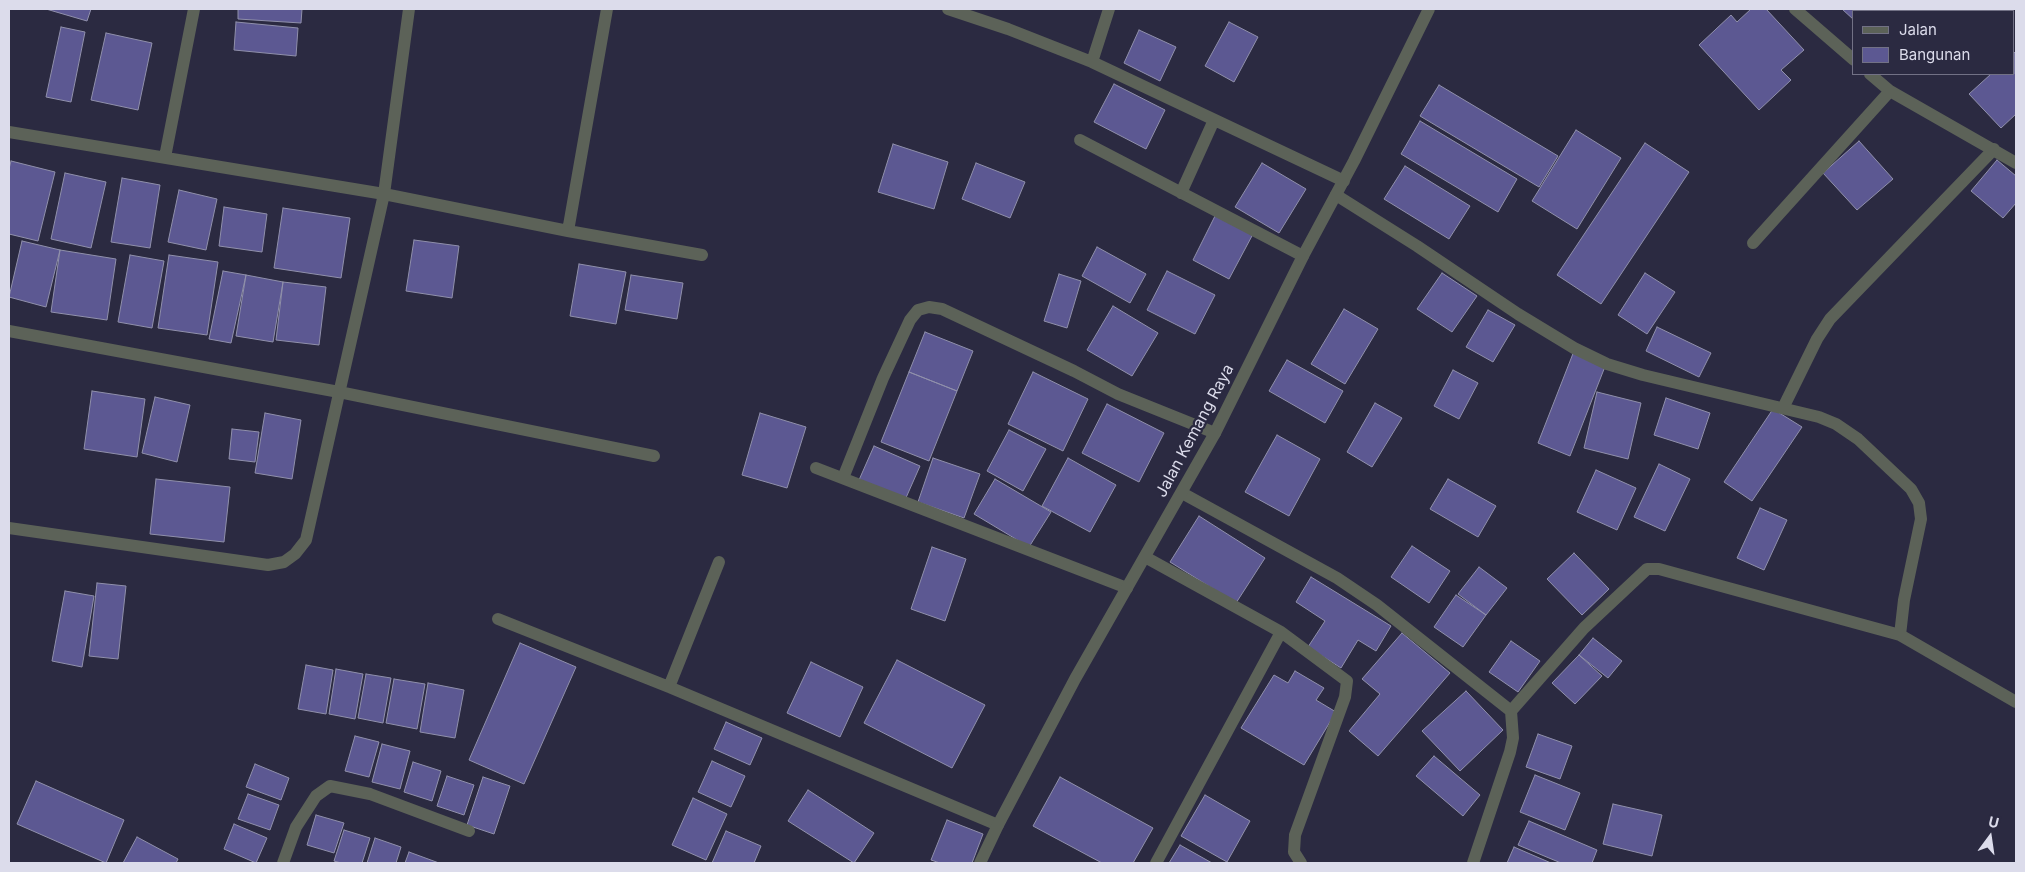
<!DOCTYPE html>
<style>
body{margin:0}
#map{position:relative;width:2025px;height:872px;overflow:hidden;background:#2b2a41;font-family:Inter,sans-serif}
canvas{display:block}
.frame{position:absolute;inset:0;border:10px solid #dcdceb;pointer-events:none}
.legend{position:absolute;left:1852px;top:10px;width:162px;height:65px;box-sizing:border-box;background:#2b2a41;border:1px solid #727185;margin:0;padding:6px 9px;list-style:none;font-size:15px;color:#dcdceb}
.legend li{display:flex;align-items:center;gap:10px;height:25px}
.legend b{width:25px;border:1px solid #727185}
.north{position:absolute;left:1965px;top:812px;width:50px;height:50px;-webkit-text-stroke:4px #2b2a41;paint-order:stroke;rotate:14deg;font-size:14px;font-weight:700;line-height:20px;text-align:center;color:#dcdceb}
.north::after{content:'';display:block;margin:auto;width:18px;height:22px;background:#dcdceb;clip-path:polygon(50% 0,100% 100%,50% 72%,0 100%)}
</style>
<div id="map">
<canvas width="2025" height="872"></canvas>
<div class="frame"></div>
<ul class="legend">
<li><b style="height:6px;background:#5c6258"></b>Jalan</li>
<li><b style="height:14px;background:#5c5892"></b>Bangunan</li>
</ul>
<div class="north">U</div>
</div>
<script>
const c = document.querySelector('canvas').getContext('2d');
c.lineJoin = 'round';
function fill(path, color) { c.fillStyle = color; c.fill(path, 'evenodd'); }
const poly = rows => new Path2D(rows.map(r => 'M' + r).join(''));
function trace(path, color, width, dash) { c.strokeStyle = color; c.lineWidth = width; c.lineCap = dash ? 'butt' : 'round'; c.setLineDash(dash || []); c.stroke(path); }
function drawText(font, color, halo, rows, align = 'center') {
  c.font = font + ' Inter,sans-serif'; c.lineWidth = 4.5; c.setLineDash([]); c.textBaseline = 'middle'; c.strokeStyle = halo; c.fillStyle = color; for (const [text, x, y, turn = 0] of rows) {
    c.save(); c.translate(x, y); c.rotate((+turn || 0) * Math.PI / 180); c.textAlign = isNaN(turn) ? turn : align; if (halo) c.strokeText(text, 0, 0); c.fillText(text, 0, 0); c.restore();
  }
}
const building = poly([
 [46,9,91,9,87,21,46,9],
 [238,9,302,9,301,23,238,19,238,9],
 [1751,9,1766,9,1804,50,1781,70,1791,80,1759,110,1699,45,1731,15,1737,22,1751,9],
 [1842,9,1873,9,1870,11,1854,11,1854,20,1842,9],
 [236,22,298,28,296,56,234,50,236,22],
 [1229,22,1258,37,1234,82,1205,66,1229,22],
 [61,27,85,32,71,102,46,97,61,27],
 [1139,30,1176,47,1160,81,1124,63,1139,30],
 [106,33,152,43,138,110,91,100,106,33],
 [2016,51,2016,114,2001,128,1969,94,1991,74,2014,74,2014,53,2016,51],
 [1114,84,1165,110,1146,149,1094,122,1114,84],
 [1439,85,1558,156,1539,187,1420,116,1439,85],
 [1420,121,1517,179,1498,212,1401,154,1420,121],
 [1576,130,1621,158,1577,229,1532,201,1576,130],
 [1859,141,1893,179,1857,210,1823,173,1859,141],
 [1645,143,1689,172,1601,304,1557,275,1645,143],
 [893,144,948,162,934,209,878,192,893,144],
 [1997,160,2016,176,2016,203,2003,218,1971,191,1997,160],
 [11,161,55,172,38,241,9,234,9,169,11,161],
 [976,163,1025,182,1010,218,962,199,976,163],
 [1262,163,1306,189,1279,233,1235,207,1262,163],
 [1405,166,1470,206,1449,239,1384,199,1405,166],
 [65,173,106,182,91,248,51,239,65,173],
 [122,178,160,185,150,248,111,242,122,178],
 [179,190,217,199,206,250,168,242,179,190],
 [224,207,267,214,262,252,219,246,224,207],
 [283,208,350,218,341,278,274,268,283,208],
 [1216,214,1253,234,1229,279,1193,260,1216,214],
 [414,240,459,246,452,298,406,291,414,240],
 [22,241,60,250,46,307,9,297,22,241],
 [1097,247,1146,274,1130,303,1082,276,1097,247],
 [60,250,116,259,107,320,51,312,60,250],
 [130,255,164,261,152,328,118,322,130,255],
 [169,255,218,262,207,335,158,328,169,255],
 [579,264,626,272,616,324,570,316,579,264],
 [223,271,246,275,231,343,209,339,223,271],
 [1167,271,1215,295,1195,334,1147,310,1167,271],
 [1442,273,1477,296,1452,332,1417,309,1442,273],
 [1645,273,1675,292,1647,334,1618,315,1645,273],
 [1059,274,1081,281,1067,328,1044,321,1059,274],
 [246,275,283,282,273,342,236,336,246,275],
 [631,275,683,283,677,319,625,310,631,275],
 [283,282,326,287,319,345,276,340,283,282],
 [1113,306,1158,333,1132,376,1087,350,1113,306],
 [1344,309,1378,329,1345,384,1311,364,1344,309],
 [1488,310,1515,325,1493,362,1466,347,1488,310],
 [1657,327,1711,353,1699,377,1646,351,1657,327],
 [925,332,973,351,957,391,909,372,925,332],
 [1574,351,1606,364,1570,456,1538,443,1574,351],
 [1287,360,1343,391,1325,423,1269,391,1287,360],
 [1453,370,1478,383,1459,419,1434,406,1453,370],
 [909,372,957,391,929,461,881,442,909,372],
 [1033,372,1088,399,1063,451,1008,424,1033,372],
 [92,391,145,399,137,457,84,449,92,391],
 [1597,392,1641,403,1628,459,1584,448,1597,392],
 [155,397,190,405,177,462,142,453,155,397],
 [1666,398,1710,413,1698,449,1654,435,1666,398],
 [1375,403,1402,418,1372,467,1347,452,1375,403],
 [1107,404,1164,433,1139,482,1082,453,1107,404],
 [1773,409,1802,427,1752,501,1724,482,1773,409],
 [265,413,301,420,292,479,255,473,265,413],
 [760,413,806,427,787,488,742,475,760,413],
 [232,429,259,432,255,462,229,459,232,429],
 [1009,430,1046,449,1023,491,987,471,1009,430],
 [1277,435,1320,459,1289,516,1245,492,1277,435],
 [874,446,920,466,905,500,859,480,874,446],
 [933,458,980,474,964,518,918,502,933,458],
 [1068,458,1116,485,1090,532,1042,506,1068,458],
 [1659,464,1690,479,1665,531,1634,517,1659,464],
 [1596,470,1636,488,1617,530,1577,512,1596,470],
 [156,479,230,487,224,542,150,534,156,479],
 [995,479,1051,512,1029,547,974,514,995,479],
 [1448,479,1496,506,1478,537,1430,509,1448,479],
 [1760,508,1787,520,1764,570,1737,558,1760,508],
 [1199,516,1265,558,1236,603,1170,562,1199,516],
 [1412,546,1450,571,1429,603,1391,577,1412,546],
 [932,547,966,559,945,621,911,609,932,547],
 [1574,553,1609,589,1582,615,1547,579,1574,553],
 [1479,567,1507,588,1486,615,1458,594,1479,567],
 [1311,577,1391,626,1376,651,1358,640,1341,668,1308,647,1325,621,1296,602,1311,577],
 [97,583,126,586,118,659,89,656,97,583],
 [65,591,94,596,82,667,52,661,65,591],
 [1456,595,1486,615,1463,647,1434,627,1456,595],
 [1402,633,1450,673,1378,756,1349,731,1380,694,1362,679,1402,633],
 [1593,638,1622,661,1608,678,1579,655,1593,638],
 [1511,641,1540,661,1518,692,1489,672,1511,641],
 [520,643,576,667,524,784,469,760,520,643],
 [1579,655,1602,676,1575,704,1552,683,1579,655],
 [897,660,985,705,952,768,864,723,897,660],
 [811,662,863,687,840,737,787,713,811,662],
 [306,665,333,670,326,714,298,709,306,665],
 [336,669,363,674,355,719,329,714,336,669],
 [1295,671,1324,688,1316,700,1336,712,1304,765,1241,728,1274,675,1288,683,1295,671],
 [366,674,391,678,383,723,358,718,366,674],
 [394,679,425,684,417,729,386,723,394,679],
 [428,683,464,690,455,738,420,732,428,683],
 [1466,691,1503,730,1460,771,1422,731,1466,691],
 [726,722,762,738,750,765,714,749,726,722],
 [1538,734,1572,746,1560,779,1526,767,1538,734],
 [355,736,379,742,369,777,345,771,355,736],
 [382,744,410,751,400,789,372,782,382,744],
 [1434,756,1480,795,1463,816,1416,776,1434,756],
 [712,761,745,776,731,807,698,792,712,761],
 [413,762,441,771,432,801,404,792,413,762],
 [255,764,289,778,281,800,246,787,255,764],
 [1535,775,1580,793,1565,830,1520,812,1535,775],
 [447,776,474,785,464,815,437,806,447,776],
 [483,777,510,786,494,834,467,825,483,777],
 [1060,777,1153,828,1133,863,1102,863,1033,826,1060,777],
 [36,781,124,820,106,863,17,824,36,781],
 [808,790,874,833,854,863,788,821,808,790],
 [248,794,279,805,270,830,238,819,248,794],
 [1205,795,1250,821,1227,862,1181,836,1205,795],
 [693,798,727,814,706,860,672,845,693,798],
 [1613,804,1662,815,1652,856,1603,844,1613,804],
 [316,815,344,823,334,853,307,845,316,815],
 [947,820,983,834,972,863,940,863,931,860,947,820],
 [1529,821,1597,850,1592,863,1561,863,1518,845,1529,821],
 [234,824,267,838,256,863,224,849,234,824],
 [344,830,370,838,362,863,341,863,334,861,344,830],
 [726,831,761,846,754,863,712,863,726,831],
 [137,837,178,859,176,863,123,863,137,837],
 [375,838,401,847,396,863,367,863,375,838],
 [1180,845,1212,863,1169,863,1180,845],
 [1514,847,1551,863,1507,863,1514,847],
 [409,852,439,863,405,863,409,852]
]);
const minor = poly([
 [948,9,1008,29,1092,62,1344,181],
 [1795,9,1854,60],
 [1092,62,1109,9],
 [1870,74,1890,91,2016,163],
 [9,132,384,194,568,231,702,255],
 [1080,140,1303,256],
 [165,157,194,9],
 [1181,193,1214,120],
 [1336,195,1417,246,1518,314,1574,348,1607,364,1643,375,1819,417,1836,424,1858,439,1911,489,1919,503,1921,519,1904,600,1900,635,2016,702],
 [568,231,607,9],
 [1753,243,1890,91],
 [9,331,339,392,654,456],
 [1783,408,1817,339,1830,319,1994,149],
 [816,468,1127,588],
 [843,478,883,378,910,320,918,310,929,307,942,309,1074,371,1118,394,1215,433],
 [1182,493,1337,578,1377,605,1511,711],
 [9,528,268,565,284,562,295,554,306,540,384,194,409,9],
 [1145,557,1281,632,1347,681,1345,697,1295,835,1294,852,1301,863],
 [498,619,669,687,998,825],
 [669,687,719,562],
 [283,863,296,827,316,796,330,786,370,794,469,831],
 [1156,863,1281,632],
 [1473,863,1510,752,1513,738,1511,711,1584,628,1647,569,1659,569,1900,635]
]);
const tertiary = poly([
 [980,863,998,825,1075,679,1215,433,1303,256,1354,161,1429,9]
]);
const streetNames = [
 ["Jalan Kemang Raya",1195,431,-62]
];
fill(building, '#5c5892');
trace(building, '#9090ab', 1);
trace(minor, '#5c6258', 12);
trace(tertiary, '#5c6258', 12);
drawText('16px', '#dcdceb', '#2b2a41', streetNames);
</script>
